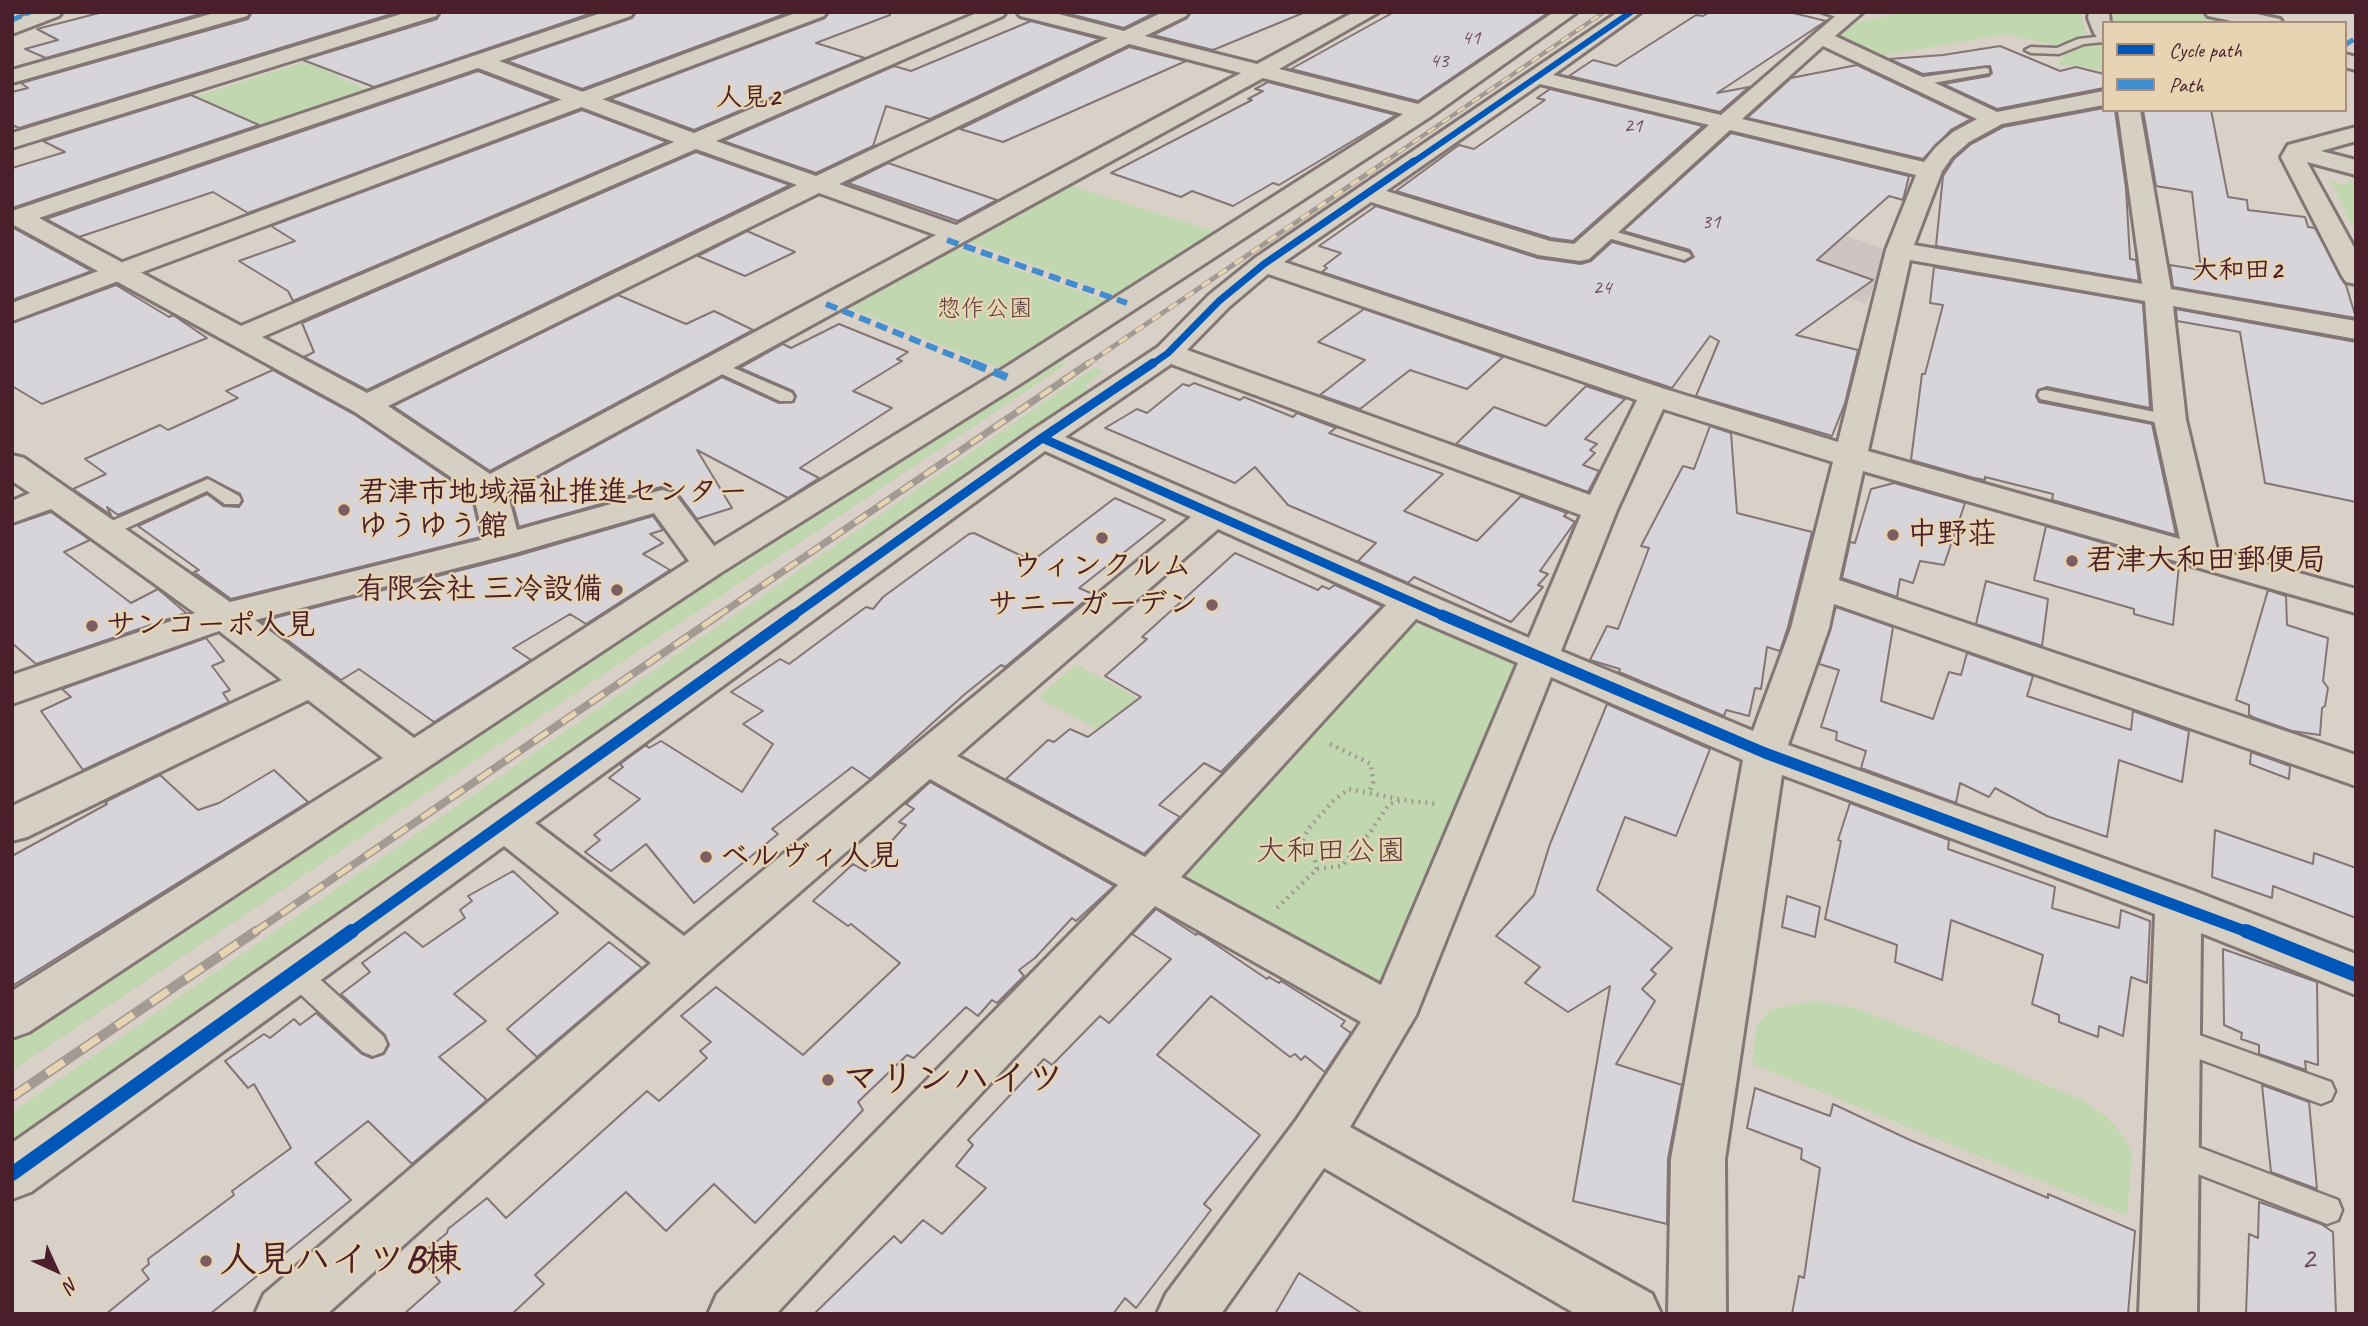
<!DOCTYPE html>
<meta charset="utf-8">
<style>
body{margin:0}
#map{position:relative;width:2368px;height:1326px;overflow:hidden;background:#d9d0c7;font-family:Caveat,sans-serif}
canvas{display:block}
.frame{position:absolute;inset:0;border:14px solid #4a1f2b;pointer-events:none}
.legend{position:absolute;left:2102px;top:21px;width:245px;height:91px;box-sizing:border-box;background:#e7d4b2;border:2px solid #a88c7c;margin:0;padding:9px 12px;list-style:none;font-size:21px;color:#4a1f2b}
.legend li{display:flex;align-items:center;gap:14px;height:35px}
.legend b{width:35px;border:2px solid #a88c7c}
.north{position:absolute;left:21px;top:1235px;width:70px;height:70px;-webkit-text-stroke:5px #e7d4b2;paint-order:stroke;rotate:135deg;font-size:19px;font-weight:700;line-height:28px;text-align:center;color:#4a1f2b}
.north::after{content:'';display:block;margin:auto;width:24px;height:32px;background:#4a1f2b;clip-path:polygon(50% 0,100% 100%,50% 72%,0 100%)}
</style>
<div id="map">
<canvas width="2368" height="1326"></canvas>
<div class="frame"></div>
<ul class="legend">
<li><b style="height:9px;background:#0057b8"></b>Cycle path</li>
<li><b style="height:9px;background:#418dcd"></b>Path</li>
</ul>
<div class="north">N</div>
</div>
<script>
const c = document.querySelector('canvas').getContext('2d');
c.lineJoin = 'round';
function fill(path, color) { c.fillStyle = color; c.fill(path, 'evenodd'); }
const poly = rows => new Path2D(rows.map(r => 'M' + r).join(''));
function trace(path, color, width, dash) { c.strokeStyle = color; c.lineWidth = width; c.lineCap = dash ? 'butt' : 'round'; c.setLineDash(dash || []); c.stroke(path); }
function drawText(font, color, halo, rows, align = 'center') {
  c.font = font + ' Caveat,"Klee One",sans-serif'; c.lineWidth = 5; c.setLineDash([]); c.textBaseline = 'middle'; c.strokeStyle = halo; c.fillStyle = color; for (const [text, x, y, turn = 0] of rows) {
    c.save(); c.translate(x, y); c.rotate((+turn || 0) * Math.PI / 180); c.textAlign = isNaN(turn) ? turn : align; if (halo) c.strokeText(text, 0, 0); c.fillText(text, 0, 0); c.restore();
  }
}
const built = poly([
 [1808,222,1889,251,1866,304,1756,261]
]);
const green = poly([
 [1904,12,2083,12,2081,15,2087,37,2056,46,2007,34,1875,57,1835,38,1834,33,1842,26],
 [2114,12,2223,12,2284,23,2113,23],
 [390,35,426,47,336,77,373,92,269,128,197,96],
 [2088,42,2098,43,2104,48,2104,73,2088,68,2058,65,2064,54],
 [2356,174,2356,226,2352,227,2330,180,2345,185],
 [1063,183,1216,232,1117,296,962,239],
 [951,246,1109,302,1004,370,841,305],
 [1063,358,1065,365,12,1071,12,1039,718,571],
 [1095,367,1104,371,1085,386,1093,392,12,1155,12,1112],
 [1417,615,1518,665,1375,990,1182,875],
 [1076,664,1154,707,1118,740,1038,698],
 [1816,1001,1855,1008,1974,1054,2084,1101,2106,1116,2124,1137,2132,1155,2127,1216,1752,1064,1757,1024,1769,1011,1788,1005]
]);
const building = poly([
 [103,12,207,12,46,58,25,49,58,40,37,29,103,12],
 [252,12,398,12,19,128,12,125,12,92,28,88,21,83,248,19,252,12],
 [441,12,595,12,374,87,303,60,437,19,441,12],
 [636,12,790,12,582,89,507,61,632,18,636,12],
 [829,12,890,12,890,15,816,43,865,58,694,130,610,99,825,18,829,12],
 [1062,12,1156,12,1124,28,1062,12],
 [1191,12,1303,12,1303,13,1213,50,1153,35,1187,18,1191,12],
 [1394,12,1549,12,1418,101,1291,69,1394,12],
 [1710,12,1789,12,1826,21,1717,93,1749,87,1720,112,1569,76,1593,60,1616,66,1696,15,1703,16,1710,12],
 [1031,21,1100,39,930,119,886,106,873,146,816,173,723,141,894,66,911,71,1031,21],
 [2000,46,2060,71,2076,67,2104,74,2104,88,1997,109,1943,84,1989,76,1992,73,1990,66,1923,74,1889,59,1943,55,2000,46],
 [1129,47,1186,61,1003,142,960,129,1129,47],
 [1857,65,1971,119,1951,130,1923,159,1747,118,1791,78,1857,65],
 [478,71,554,100,248,213,213,192,79,237,46,219,478,71],
 [1268,82,1396,115,1279,185,1273,183,1233,206,1192,191,1181,197,1111,173,1252,100,1248,99,1263,91,1255,89,1268,82],
 [1550,89,1703,126,1573,241,1551,238,1396,191,1459,145,1474,149,1545,100,1537,98,1550,89],
 [191,95,259,125,12,208,12,168,65,152,43,141,191,95],
 [2104,108,2104,110,2115,110,2126,188,2130,259,2136,260,2139,281,1936,246,1943,176,1954,159,1971,144,2003,127,2104,108],
 [582,110,667,142,293,301,288,291,239,261,295,241,271,226,582,110],
 [2143,110,2211,110,2228,197,2247,200,2248,210,2305,217,2308,227,2315,228,2346,285,2356,318,2173,287,2170,265,2201,270,2192,192,2156,186,2143,110],
 [1731,133,1909,176,1903,200,1889,196,1817,260,1873,280,1796,335,1858,350,1845,403,1832,436,1696,396,1719,341,1710,336,1672,388,1322,272,1327,268,1324,266,1341,253,1319,246,1376,206,1538,258,1581,264,1591,261,1612,242,1685,262,1694,257,1690,250,1623,231,1731,133],
 [696,152,790,185,367,390,304,357,314,352,302,323,696,152],
 [888,163,997,200,958,221,848,183,888,163],
 [12,227,92,271,12,300,12,227],
 [747,231,795,252,745,276,698,256,747,231],
 [1934,267,2143,303,2150,408,2047,387,2038,390,2036,396,2039,402,2152,424,2176,535,2052,500,2053,494,1985,477,1985,480,1974,478,1911,460,1922,374,1925,374,1943,305,1930,303,1934,267],
 [116,285,169,317,173,315,207,338,42,404,12,386,12,323,116,285],
 [618,295,686,324,714,311,753,330,490,471,393,406,618,295],
 [1364,309,1503,357,1467,389,1410,370,1360,409,1320,395,1365,360,1318,342,1364,309],
 [2176,309,2356,342,2356,502,2265,483,2240,332,2177,321,2176,309],
 [839,324,908,352,897,359,902,361,853,391,892,408,800,468,819,478,788,498,697,450,732,508,697,519,676,491,661,487,519,527,510,493,722,377,779,403,794,402,796,396,793,391,740,368,783,344,791,348,839,324],
 [273,370,354,414,471,494,481,537,231,599,194,572,199,570,138,526,207,494,223,506,239,507,243,501,240,494,207,477,118,515,107,507,111,515,73,489,106,474,85,459,160,425,168,430,238,398,226,391,273,370],
 [1194,383,1240,400,1244,397,1293,417,1297,413,1336,428,1329,433,1443,474,1404,511,1477,541,1521,496,1567,513,1564,516,1575,522,1540,571,1548,574,1538,585,1543,587,1511,622,1414,577,1408,583,1358,561,1376,543,1288,505,1255,467,1235,483,1105,428,1137,409,1147,413,1183,384,1189,386,1194,383],
 [1586,386,1625,399,1585,439,1597,444,1590,450,1595,453,1583,465,1599,471,1588,492,1456,444,1494,407,1546,426,1586,386],
 [1710,426,1731,433,1737,513,1812,532,1788,627,1780,651,1767,647,1761,689,1755,688,1749,716,1726,710,1724,716,1619,672,1620,669,1590,660,1607,626,1618,629,1649,548,1641,546,1683,466,1694,469,1710,426],
 [1894,483,1965,503,1944,565,1920,561,1913,583,1900,579,1897,597,1842,578,1850,542,1855,543,1871,489,1894,483],
 [1115,498,1165,520,1079,588,1093,594,1005,667,1001,665,965,694,870,779,852,767,772,829,778,834,694,903,646,844,611,871,585,852,600,840,594,835,640,799,609,778,623,767,620,764,646,745,649,748,661,741,742,792,773,744,743,724,763,711,731,692,780,659,789,664,866,607,873,609,883,597,969,534,974,533,1032,561,1115,498],
 [51,512,90,540,64,552,131,603,158,589,186,613,36,664,12,643,12,525,51,512],
 [653,516,663,530,650,534,663,543,643,554,670,570,586,624,570,614,513,648,531,660,434,722,359,669,341,680,262,621,516,556,653,516],
 [2046,526,2179,565,2173,625,2134,614,2134,609,2034,580,2046,526],
 [1235,553,1318,590,1322,586,1329,589,1335,585,1382,606,1221,772,1204,763,1159,805,1180,817,1144,854,1006,779,1048,740,1054,742,1070,729,1088,737,1141,697,1105,676,1147,639,1142,637,1235,553],
 [1986,581,2048,599,2042,646,1976,624,1986,581],
 [2268,590,2286,596,2287,625,2328,638,2323,681,2328,688,2325,706,2322,708,2320,735,2292,731,2255,718,2249,715,2249,705,2236,700,2268,590],
 [1836,607,1893,627,1881,701,1933,719,1949,672,1961,675,1967,653,2033,676,2027,696,2131,730,2133,711,2189,731,2182,782,2119,760,2107,837,2047,816,1995,788,1989,797,1960,783,1956,803,1861,768,1866,751,1836,740,1837,732,1821,727,1839,670,1819,664,1836,607],
 [206,638,224,661,212,666,230,690,223,693,229,702,83,770,41,711,71,697,62,689,206,638],
 [1607,704,1710,749,1676,836,1625,817,1597,890,1672,948,1651,970,1656,974,1642,989,1655,1001,1616,1064,1682,1085,1668,1159,1667,1224,1573,1201,1610,986,1568,1012,1525,983,1540,967,1496,936,1534,895,1550,844,1607,704],
 [2251,752,2290,766,2289,779,2250,764,2251,752],
 [274,770,308,802,12,986,12,856,107,804,105,802,160,775,198,810,219,803,274,770],
 [930,782,1114,886,1076,921,1072,918,1035,958,1019,970,1024,976,997,1003,992,1000,978,1016,966,1007,914,1058,907,1055,858,1102,863,1110,755,1223,714,1184,666,1231,626,1192,535,1275,544,1284,512,1314,404,1314,440,1282,419,1256,447,1233,448,1229,487,1198,506,1218,647,1091,659,1101,707,1058,700,1051,711,1042,681,1016,716,987,803,1055,900,963,851,924,848,926,813,901,853,864,865,871,906,825,899,822,914,809,906,804,930,782],
 [1850,803,1949,840,1948,849,2055,887,2052,908,2119,928,2121,910,2150,921,2147,983,2131,977,2123,1036,2099,1026,2098,1037,2059,1022,2059,1015,2032,1004,2043,955,1951,920,1942,980,1895,962,1897,945,1825,919,1841,841,1838,840,1850,803],
 [2215,830,2313,864,2314,853,2356,868,2356,918,2273,886,2272,898,2212,877,2215,830],
 [513,871,558,913,454,994,486,1021,439,1057,487,1100,412,1164,368,1121,315,1163,351,1200,210,1314,106,1314,149,1279,142,1270,149,1264,148,1259,234,1195,232,1191,291,1148,254,1084,248,1088,225,1061,264,1034,270,1038,294,1019,300,1025,316,1013,362,1054,372,1058,384,1054,389,1045,385,1035,341,994,370,972,362,963,405,932,423,947,465,918,460,910,472,901,468,896,513,871],
 [1787,896,1820,907,1815,937,1782,927,1787,896],
 [1156,909,1196,935,1197,933,1203,936,1267,979,1269,977,1279,983,1281,981,1345,1021,1341,1026,1351,1033,1325,1072,1305,1056,1301,1060,1295,1054,1290,1057,1211,996,1157,1055,1260,1135,1204,1204,1211,1210,1136,1308,1125,1298,1113,1314,814,1314,894,1236,901,1243,923,1220,942,1234,986,1188,956,1166,973,1145,968,1140,1044,1059,1052,1065,1100,1016,1109,1023,1171,959,1132,934,1156,909],
 [609,942,642,968,537,1057,507,1029,609,942],
 [2223,949,2317,982,2318,1065,2305,1061,2306,1070,2259,1054,2259,1045,2241,1039,2242,1033,2224,1025,2223,949],
 [2262,1085,2309,1102,2317,1189,2271,1172,2262,1085],
 [1755,1088,1830,1116,1833,1104,1910,1140,2048,1198,2048,1194,2135,1231,2128,1314,1792,1314,1799,1276,1804,1278,1820,1168,1801,1159,1802,1149,1747,1128,1755,1088],
 [2259,1202,2321,1224,2333,1232,2336,1314,2246,1314,2249,1234,2258,1238,2259,1202],
 [1299,1273,1363,1314,1275,1314,1299,1273]
]);
const path = poly([
 [1330,744,1371,764,1373,783,1369,792],
 [1317,869,1314,856,1301,843,1309,828,1334,800,1349,789,1403,800],
 [1277,908,1317,869,1342,866,1369,834,1389,804,1404,800,1437,804]
]);
const service = poly([
 [1821,12,1840,12,1851,17,1846,20,1821,12],
 [2104,36,2104,42,2084,44,2059,54,2031,53,2025,50,2031,47,2057,48,2078,39,2104,36],
 [1985,68,1989,69,1989,73,1916,86,1910,82,1916,78,1985,68],
 [1603,228,1689,253,1691,256,1684,260,1598,235,1596,232,1603,228],
 [715,360,792,393,794,397,792,401,780,401,709,368,707,365,709,362,715,360],
 [2046,390,2170,415,2179,420,2170,425,2040,399,2038,395,2040,391,2046,390],
 [208,479,239,496,241,500,239,504,225,504,207,491,112,535,105,537,96,531,98,527,208,479],
 [294,961,303,964,383,1036,387,1044,383,1052,373,1056,363,1052,285,980,281,972,285,964,294,961],
 [2174,1026,2331,1082,2335,1091,2331,1100,2321,1104,2164,1046,2160,1038,2164,1030,2174,1026],
 [2174,1138,2338,1200,2342,1210,2338,1220,2327,1224,2164,1161,2160,1151,2164,1141,2174,1138]
]);
const minor = poly([
 [34,12,62,12,59,16,12,34,12,21,34,12],
 [218,12,250,12,247,16,12,83,12,70,218,12],
 [604,12,634,12,631,16,499,61,694,133,979,12,1006,12,1003,16,716,141,816,176,1108,38,1020,16,1017,12,1051,12,1124,31,1163,12,1189,12,1186,16,1145,36,1257,64,1354,12,1379,12,1279,69,1418,104,1554,12,1577,12,1430,117,1020,384,722,572,29,1032,12,1038,12,991,383,758,308,700,27,837,12,841,12,806,282,680,219,631,12,704,12,675,195,613,51,509,12,523,12,501,30,493,12,481,12,455,24,458,230,602,484,539,473,492,355,412,12,224,12,211,604,12],
 [1129,44,1241,73,956,225,839,184,1129,44],
 [478,68,674,142,241,326,39,218,478,68],
 [1263,78,1403,114,998,372,714,546,674,493,662,490,517,530,507,492,1263,78],
 [696,149,797,185,367,393,262,337,696,149],
 [819,193,936,235,490,474,388,406,819,193],
 [654,513,689,561,414,738,255,620,515,553,654,513],
 [1618,12,1641,12,1553,75,1721,115,1840,12,1863,12,1835,36,1997,112,2104,91,2104,105,2002,124,1969,142,1952,157,1942,171,1914,245,2142,284,2118,110,2140,110,2171,289,2356,321,2356,339,2173,306,2186,420,2217,550,2356,589,2356,613,1863,471,1839,580,2356,755,2356,786,1834,604,1829,628,1788,745,2194,891,2356,954,2356,995,2201,933,2197,1314,2139,1314,2155,914,1782,775,1725,1159,1726,1314,1668,1314,1671,1159,1743,760,1551,677,1416,1015,1350,1127,1652,1294,1661,1314,1576,1314,1324,1168,1221,1314,1157,1314,1166,1294,1297,1119,1361,1022,1155,906,776,1314,708,1314,717,1294,1118,885,930,779,702,977,327,1314,255,1314,264,1294,651,963,504,846,31,1192,12,1199,12,1143,1031,431,1158,347,1209,295,1255,258,1618,12],
 [1823,46,1977,119,1953,132,1936,147,1924,162,1742,119,1823,46],
 [1540,84,1709,125,1574,244,1550,241,1386,191,1540,84],
 [1730,130,1916,175,1886,250,1838,442,1665,389,1284,262,1371,202,1538,255,1580,261,1589,259,1730,130],
 [1910,260,2145,301,2154,420,2180,539,1868,451,1910,260],
 [1268,274,1637,400,1590,495,1187,350,1229,307,1268,274],
 [1171,364,1581,515,1529,638,1065,437,1171,364],
 [1663,409,1833,462,1791,628,1753,731,1561,651,1617,510,1663,409],
 [1045,451,1191,517,684,936,535,823,1045,451],
 [1218,529,1386,605,1145,857,957,756,1218,529],
 [1416,619,1518,663,1381,985,1181,877,1416,619],
 [2089,12,2109,12,2110,23,2104,23,2104,39,2097,37,2094,33,2088,18,2089,12],
 [2205,12,2247,12,2280,19,2283,23,2241,23,2208,16,2205,12],
 [2345,54,2356,57,2356,70,2345,67,2345,54],
 [2356,127,2356,141,2321,151,2356,160,2356,175,2307,162,2356,251,2356,284,2346,282,2342,276,2281,157,2288,145,2356,127]
]);
const tertiary = poly([
 [408,12,439,12,436,16,12,148,12,133,408,12],
 [798,12,827,12,824,16,12,321,12,303,798,12]
]);
const railFar4 = poly([
 [1383,163,1604,12]
]);
const railFar3 = poly([
 [1086,365,1386,161]
]);
const railFar2 = poly([
 [716,617,1089,363]
]);
const railFar1 = poly([
 [253,933,719,615]
]);
const rail = poly([
 [12,1097,256,931]
]);
const quietFar2 = poly([
 [12,20,30,12],
 [2345,45,2356,38]
]);
const quietFar1 = poly([
 [947,240,1127,303],
 [826,304,976,365]
]);
const quiet = poly([
 [972,363,1009,378]
]);
const cyclewayFar4 = poly([
 [1412,163,1631,12]
]);
const cyclewayFar3 = poly([
 [1151,365,1168,353,1219,301,1264,264,1414,161]
]);
const cyclewayFar2 = poly([
 [1042,438,1446,617],
 [791,617,1042,438,1153,363]
]);
const cyclewayFar1 = poly([
 [1442,615,1765,753,2250,933],
 [350,933,794,615]
]);
const cycleway = poly([
 [2246,931,2356,975],
 [12,1174,352,931]
]);
const markers = [
 [344,510,7,"#7c5d62"],
 [1893,535,7,"#7c5d62"],
 [1102,538,7,"#7c5d62"],
 [2072,561,7,"#7c5d62"],
 [617,590,7,"#7c5d62"],
 [1212,605,7,"#7c5d62"],
 [92,626,7,"#7c5d62"],
 [706,857,7,"#7c5d62"],
 [828,1080,7,"#7c5d62"],
 [206,1261,7,"#7c5d62"]
];
const farNumbernames = [
 ["41",1471,38],
 ["43",1439,61],
 ["21",1633,126],
 ["31",1711,222],
 ["24",1602,288]
];
const farParknames = [
 ["惣作公園",985,310]
];
const farNeighbourhoodnames = [
 ["人見2",748,98],
 ["大和田2",2237,271]
];
const poiNames = [
 ["君津市地域福祉推進センター",358,493],
 ["ゆうゆう館",358,527],
 ["中野荘",1907,535],
 ["君津大和田郵便局",2086,561],
 ["ウィンクルム",1102,567,"center"],
 ["有限会社 三冷設備",603,590,"right"],
 ["サニーガーデン",1198,605,"right"],
 ["サンコーポ人見",106,626],
 ["ベルヴィ人見",720,857]
];
const parkNames = [
 ["大和田公園",1331,852]
];
const nearNumbernames = [
 ["2",2308,1260]
];
const nearPoinames = [
 ["マリンハイツ",842,1080],
 ["人見ハイツB棟",220,1261]
];
fill(built, '#cfc4c2');
fill(green, '#c1d7b0');
fill(building, '#d7d4da');
trace(building, '#837674', 2);
trace(service, '#837674', 5);
trace(minor, '#837674', 6);
trace(tertiary, '#837674', 6);
trace(path, '#a39a93', 4.5, [2, 5]);
fill(service, '#d6cfc4');
fill(minor, '#d6cfc4');
fill(tertiary, '#d6cfc4');
trace(railFar4, '#a39a93', 4.5);
trace(railFar3, '#a39a93', 5);
trace(railFar2, '#a39a93', 7);
trace(railFar1, '#a39a93', 8);
trace(rail, '#a39a93', 10);
trace(railFar4, '#e7d4b2', 2.5, [9]);
trace(railFar3, '#e7d4b2', 3.5, [10]);
trace(railFar2, '#e7d4b2', 4.5, [14]);
trace(railFar1, '#e7d4b2', 5, [17]);
trace(rail, '#e7d4b2', 7, [21]);
trace(quietFar2, '#418dcd', 5, [10, 5]);
trace(quietFar1, '#418dcd', 6, [12, 6]);
trace(quiet, '#418dcd', 8, [15, 8]);
trace(cyclewayFar4, '#0057b8', 6);
trace(cyclewayFar3, '#0057b8', 7);
trace(cyclewayFar2, '#0057b8', 9);
trace(cyclewayFar1, '#0057b8', 11);
trace(cycleway, '#0057b8', 14);
for (const [x, y, r, color] of markers) { const dot = new Path2D(); dot.arc(x, y, r, 0, 2 * Math.PI); c.fillStyle = color; c.fill(dot); trace(dot, '#e7d4b2', 2.5); }
drawText('21px', '#6d4c57', null, farNumbernames);
drawText('24px', '#593c3c', '#e7d4b2', farParknames);
drawText('bold 26px', '#4a1f2b', '#e7d4b2', farNeighbourhoodnames);
drawText('bold 30px', '#4a1f2b', '#e7d4b2', poiNames, 'left');
drawText('30px', '#593c3c', '#e7d4b2', parkNames);
drawText('32px', '#6d4c57', null, nearNumbernames);
drawText('bold 37px', '#4a1f2b', '#e7d4b2', nearPoinames, 'left');
</script>
